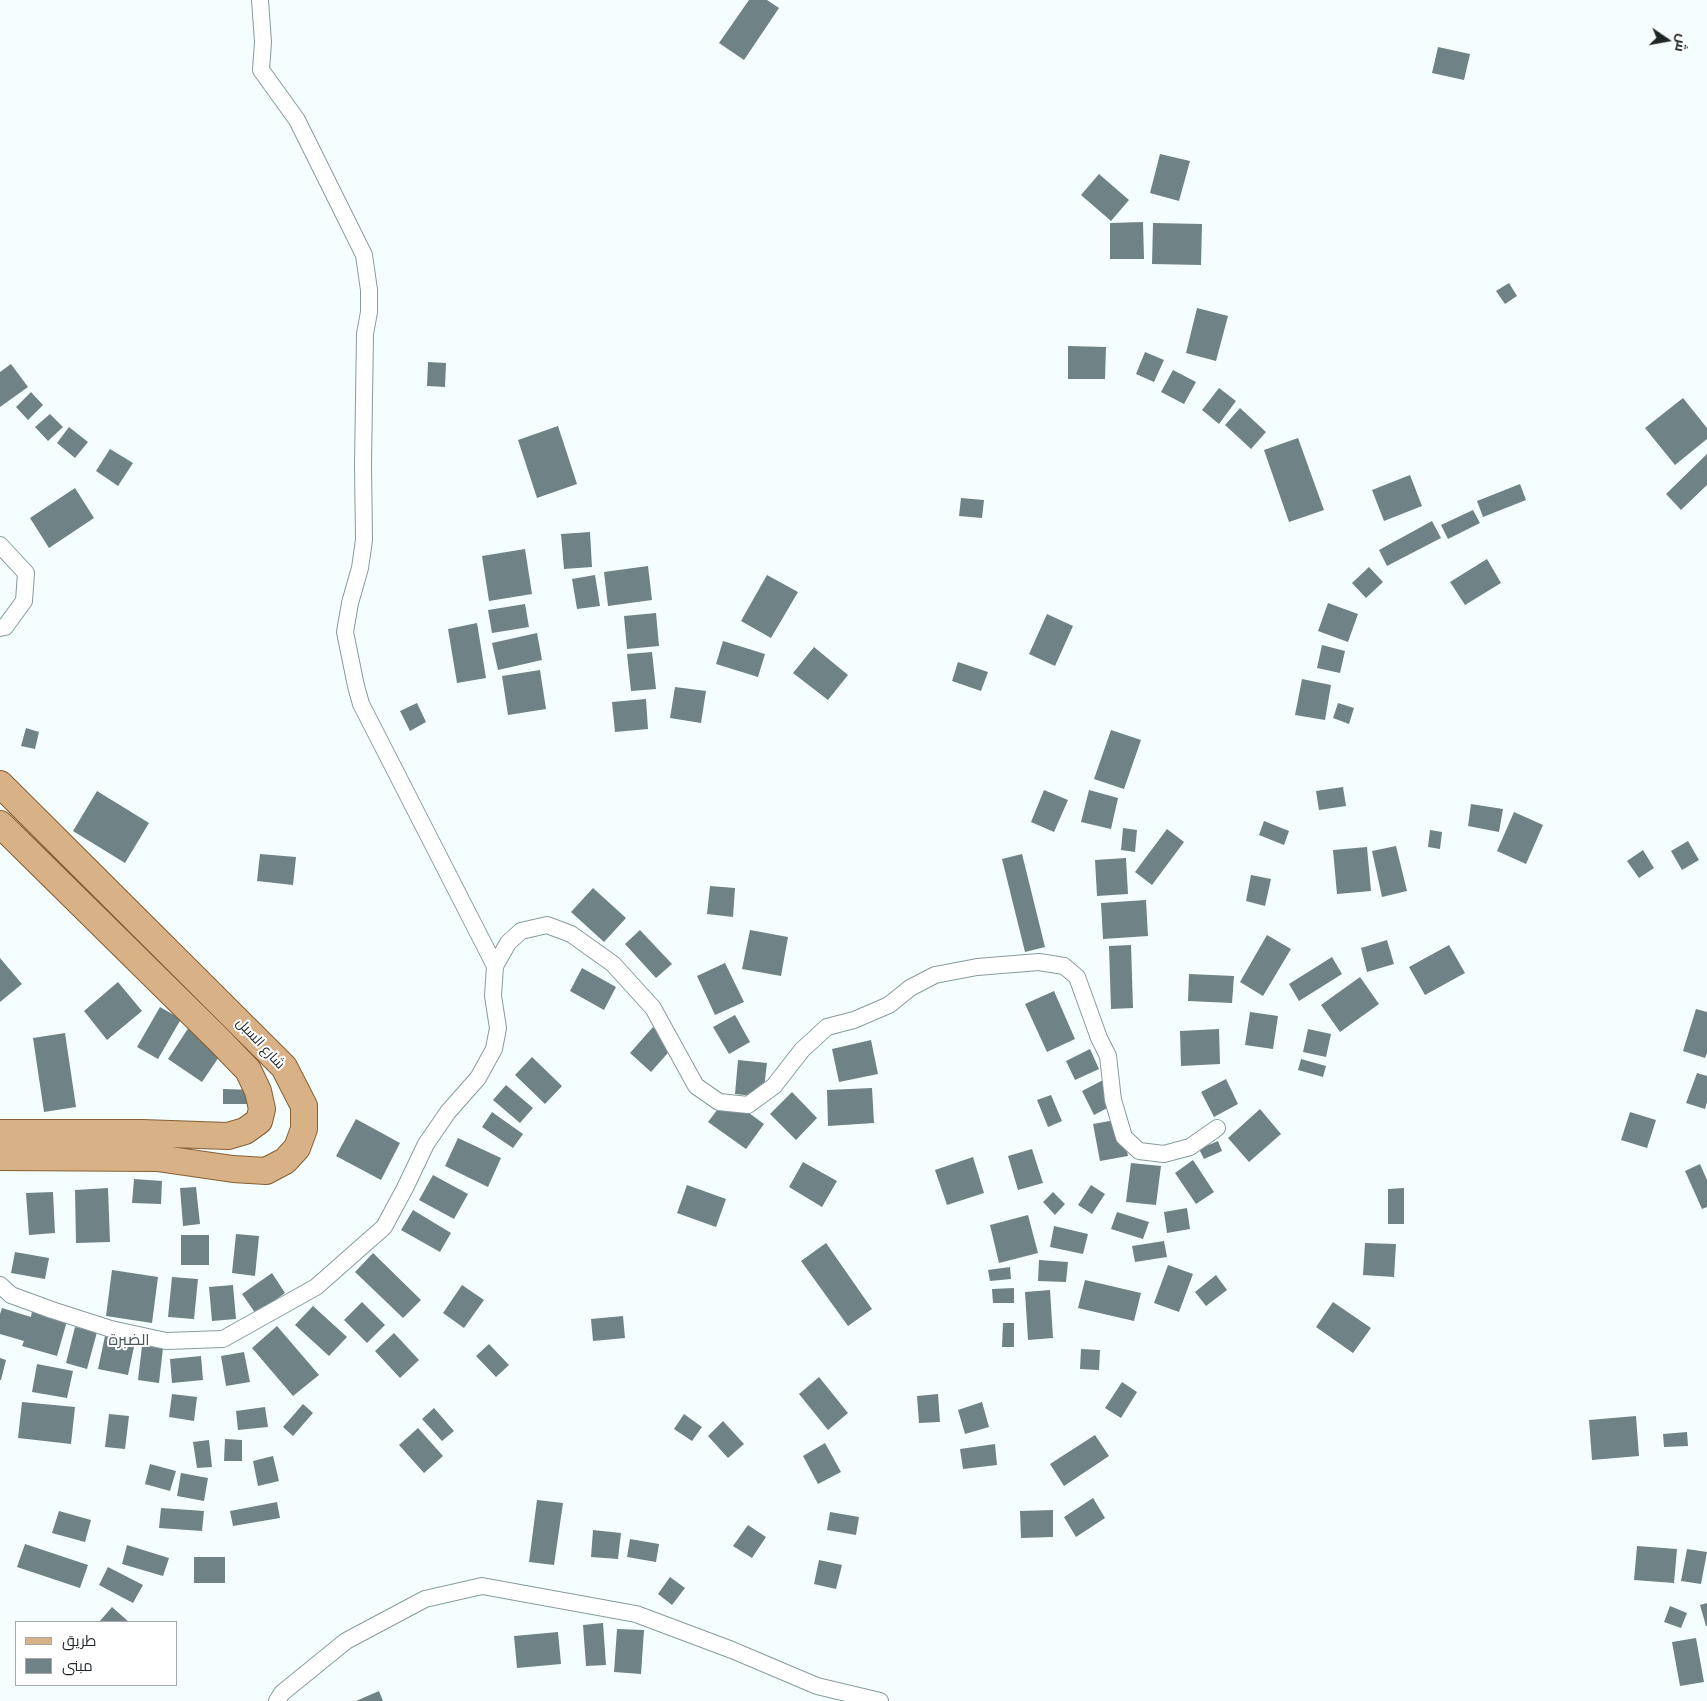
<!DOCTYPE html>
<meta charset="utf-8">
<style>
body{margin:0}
#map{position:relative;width:1707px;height:1701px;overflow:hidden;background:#f5feff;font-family:"Roboto Condensed",Cairo,sans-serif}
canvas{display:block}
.legend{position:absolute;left:15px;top:1621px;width:162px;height:65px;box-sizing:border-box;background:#fff;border:1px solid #a5a8a9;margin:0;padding:6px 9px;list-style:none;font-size:15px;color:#1e2628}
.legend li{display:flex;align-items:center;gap:10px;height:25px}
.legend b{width:25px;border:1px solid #a5a8a9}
.north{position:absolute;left:1642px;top:15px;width:50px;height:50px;-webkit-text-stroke:4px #fff;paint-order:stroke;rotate:102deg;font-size:14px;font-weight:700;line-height:20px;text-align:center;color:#1e2628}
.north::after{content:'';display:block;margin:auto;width:18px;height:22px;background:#1e2628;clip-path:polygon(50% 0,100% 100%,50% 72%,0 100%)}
</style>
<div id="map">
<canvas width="1707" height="1701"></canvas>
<ul class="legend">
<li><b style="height:6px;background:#d8b187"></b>طريق</li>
<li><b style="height:14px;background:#6f8285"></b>مبنى</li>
</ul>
<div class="north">ش</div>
</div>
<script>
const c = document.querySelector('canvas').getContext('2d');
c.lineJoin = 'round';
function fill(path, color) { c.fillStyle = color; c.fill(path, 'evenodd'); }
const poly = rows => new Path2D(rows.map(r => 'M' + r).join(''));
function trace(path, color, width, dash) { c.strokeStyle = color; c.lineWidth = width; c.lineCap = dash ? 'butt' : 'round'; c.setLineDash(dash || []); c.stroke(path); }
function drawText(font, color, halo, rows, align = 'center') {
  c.font = font + ' "Roboto Condensed",Cairo,sans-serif'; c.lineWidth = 4; c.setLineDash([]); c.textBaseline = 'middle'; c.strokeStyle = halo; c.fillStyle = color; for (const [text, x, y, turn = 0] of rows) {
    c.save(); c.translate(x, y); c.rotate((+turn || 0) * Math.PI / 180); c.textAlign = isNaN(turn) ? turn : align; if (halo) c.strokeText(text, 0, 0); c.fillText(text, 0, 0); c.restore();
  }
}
const building = poly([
 [749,0,767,0,779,8,744,60,719,43],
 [1438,47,1470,54,1464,80,1432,73],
 [1160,154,1190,161,1179,201,1150,193],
 [1099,174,1129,200,1111,221,1081,195],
 [1143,222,1144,259,1110,259,1110,223],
 [1153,223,1202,224,1201,265,1152,264],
 [1509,283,1517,296,1505,304,1496,291],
 [1197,308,1228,316,1216,361,1186,353],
 [1068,346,1106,347,1105,379,1068,379],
 [1145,352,1164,360,1154,382,1136,374],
 [428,362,446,363,445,387,427,386],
 [11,364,28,387,0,407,0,372],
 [1173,370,1196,382,1184,404,1161,392],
 [1219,388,1236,401,1219,424,1202,410],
 [31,392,43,405,28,420,16,407],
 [1683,398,1707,428,1707,439,1675,465,1645,428],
 [1240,408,1266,432,1251,449,1225,425],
 [50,414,63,427,48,441,35,427],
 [558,426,577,484,537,498,518,440],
 [69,427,88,442,75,458,57,443],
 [1298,438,1324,510,1289,522,1264,450],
 [110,449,133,463,118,486,96,471],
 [1707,454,1707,485,1681,510,1666,494],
 [1410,475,1422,506,1384,521,1372,490],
 [1520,484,1526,500,1483,517,1477,501],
 [75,488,94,518,49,548,30,518],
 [961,498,984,500,982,518,959,516],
 [1473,510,1480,523,1448,539,1441,525],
 [1432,521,1441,538,1387,566,1379,550],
 [590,532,592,567,564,569,561,534],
 [525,549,532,594,489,601,482,556],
 [1487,559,1501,583,1465,605,1450,582],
 [648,566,652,600,608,606,604,572],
 [1369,567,1383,582,1366,598,1352,583],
 [595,575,600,606,577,609,572,579],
 [767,575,798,592,771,638,741,621],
 [1328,603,1358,614,1348,642,1318,631],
 [525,604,529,627,492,633,488,610],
 [656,613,659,646,627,649,624,616],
 [1047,614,1073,626,1055,666,1029,654],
 [477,623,486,678,457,683,448,629],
 [537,633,542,660,498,670,492,643],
 [723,641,765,654,758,677,716,664],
 [1322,645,1345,651,1340,673,1317,668],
 [814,647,848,675,828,700,793,673],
 [652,652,656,689,631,691,627,654],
 [958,662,988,672,981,691,952,681],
 [540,670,546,709,508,715,502,676],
 [1302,679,1331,685,1325,720,1295,715],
 [675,687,706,691,701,723,670,718],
 [646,699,648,729,615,732,612,702],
 [417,703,426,722,410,731,400,711],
 [1338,703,1354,708,1349,724,1333,718],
 [26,728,39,732,35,749,21,746],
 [1111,730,1141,740,1124,789,1094,779],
 [1343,787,1346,806,1319,810,1316,791],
 [1044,790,1068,800,1054,832,1031,822],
 [1089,790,1118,798,1111,829,1081,822],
 [97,791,149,823,125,863,73,831],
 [1471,804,1503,809,1499,832,1468,826],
 [1514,812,1543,825,1526,864,1497,851],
 [1264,821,1289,831,1284,845,1259,835],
 [1123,828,1137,830,1135,852,1121,850],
 [1167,829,1184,842,1152,885,1135,872],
 [1430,830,1442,832,1440,849,1428,847],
 [1688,841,1699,860,1682,870,1671,851],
 [1396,846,1407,891,1382,897,1372,851],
 [1367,847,1371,891,1337,894,1333,850],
 [1643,850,1654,868,1639,878,1627,861],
 [260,854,296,857,293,885,257,881],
 [1022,854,1045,947,1025,952,1002,859],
 [1126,858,1128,894,1097,896,1095,860],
 [1251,875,1271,879,1265,906,1246,901],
 [710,886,735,888,733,917,707,914],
 [593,888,626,918,604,942,571,912],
 [1146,900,1148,936,1103,939,1101,903],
 [640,930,672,964,656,978,625,944],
 [750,930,788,937,781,976,742,969],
 [1267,935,1291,949,1263,996,1240,982],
 [1387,940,1394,964,1367,972,1361,948],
 [1131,945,1133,1008,1111,1009,1109,946],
 [1449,945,1465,973,1425,995,1409,967],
 [1332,957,1342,974,1299,1001,1289,984],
 [0,958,22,984,0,1002],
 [725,963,744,1002,715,1015,697,976],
 [582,968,616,987,604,1010,570,991],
 [1189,974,1234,976,1232,1003,1188,1001],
 [1360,977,1379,1004,1340,1032,1321,1005],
 [118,982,142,1011,107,1040,84,1011],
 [1054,991,1075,1039,1047,1052,1025,1004],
 [160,1007,181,1019,158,1059,137,1047],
 [1696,1009,1707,1012,1707,1053,1705,1058,1683,1051],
 [1250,1012,1278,1016,1273,1049,1245,1045],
 [735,1015,750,1042,729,1054,713,1027],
 [189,1027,223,1051,202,1082,168,1059],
 [653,1027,674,1046,651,1072,630,1053],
 [1219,1029,1220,1064,1181,1066,1180,1031],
 [1308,1029,1331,1034,1326,1057,1303,1052],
 [65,1033,76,1107,44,1112,33,1038],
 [871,1040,878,1074,839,1082,832,1049],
 [1090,1049,1099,1069,1075,1080,1066,1061],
 [532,1057,562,1086,545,1104,515,1075],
 [1301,1059,1326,1066,1323,1077,1298,1070],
 [738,1060,767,1063,763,1097,735,1094],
 [1697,1073,1707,1076,1707,1102,1705,1109,1686,1103],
 [1107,1078,1119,1102,1094,1115,1082,1091],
 [1226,1079,1238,1104,1214,1117,1201,1092],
 [506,1085,533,1108,520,1123,493,1100],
 [872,1088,874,1123,828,1126,827,1090],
 [223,1089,254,1090,254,1104,223,1104],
 [792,1092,817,1118,796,1140,770,1114],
 [1051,1095,1062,1121,1048,1127,1037,1100],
 [727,1097,764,1124,746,1149,708,1122],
 [1260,1109,1281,1134,1249,1162,1228,1138],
 [492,1112,523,1134,513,1148,482,1127],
 [1630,1112,1656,1120,1647,1148,1621,1140],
 [356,1119,400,1143,381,1180,336,1156],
 [1121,1119,1128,1156,1100,1161,1093,1124],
 [458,1138,501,1158,488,1187,445,1166],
 [1218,1141,1222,1151,1204,1159,1199,1149],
 [1032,1149,1043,1183,1018,1190,1008,1156],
 [973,1157,984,1193,947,1205,935,1170],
 [1193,1160,1214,1192,1196,1204,1175,1173],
 [803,1162,837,1181,822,1207,789,1187],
 [1131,1163,1161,1166,1156,1205,1126,1202],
 [1700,1164,1707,1180,1707,1207,1702,1209,1685,1171],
 [433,1175,468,1194,454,1219,419,1200],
 [134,1179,162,1181,161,1204,132,1203],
 [687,1185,726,1199,716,1227,677,1213],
 [1091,1185,1105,1194,1092,1214,1078,1205],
 [196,1187,200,1224,183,1226,180,1188],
 [108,1188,110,1242,76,1243,75,1190],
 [1404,1188,1404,1224,1388,1224,1388,1189],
 [53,1192,55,1233,29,1235,26,1193],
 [1053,1192,1065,1204,1055,1215,1043,1202],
 [1187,1208,1190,1229,1167,1233,1164,1212],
 [413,1210,451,1233,440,1252,401,1230],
 [1117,1212,1149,1222,1143,1239,1111,1229],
 [1028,1215,1038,1253,999,1263,990,1225],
 [1054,1226,1088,1234,1083,1254,1050,1247],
 [236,1234,259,1236,255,1276,232,1273],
 [181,1235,209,1235,209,1265,181,1265],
 [1164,1241,1167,1257,1135,1262,1132,1246],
 [826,1243,872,1309,848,1326,801,1261],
 [1365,1243,1396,1244,1394,1277,1363,1275],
 [15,1252,49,1258,45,1279,11,1273],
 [373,1253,421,1300,403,1318,355,1272],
 [1039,1260,1068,1262,1066,1282,1038,1281],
 [1168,1265,1193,1274,1179,1312,1154,1303],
 [1010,1267,1011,1279,990,1281,988,1270],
 [112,1270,158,1277,152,1323,106,1316],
 [272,1273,285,1293,256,1314,242,1294],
 [1216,1275,1227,1290,1206,1306,1195,1292],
 [172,1277,198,1279,194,1319,168,1317],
 [1085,1280,1141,1293,1134,1321,1078,1308],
 [233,1285,236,1319,212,1321,209,1287],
 [462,1285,484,1300,464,1328,443,1313],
 [1014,1288,1014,1303,993,1303,992,1289],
 [1050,1290,1053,1338,1028,1340,1025,1292],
 [362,1302,385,1325,367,1343,344,1320],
 [1333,1302,1371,1328,1353,1353,1316,1327],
 [313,1306,347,1337,329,1356,295,1325],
 [2,1308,31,1317,32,1311,67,1321,57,1356,22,1346,24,1341,0,1334,0,1314],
 [623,1316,625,1338,593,1341,591,1319],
 [1003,1323,1014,1323,1014,1347,1002,1347],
 [277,1326,319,1375,293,1396,252,1348],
 [75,1327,97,1332,87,1369,66,1363],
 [394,1333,419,1360,400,1378,375,1351],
 [105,1336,135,1342,128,1375,98,1369],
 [489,1344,509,1365,496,1377,476,1356],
 [142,1346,163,1348,159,1383,138,1380],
 [1081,1349,1100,1350,1099,1370,1080,1369],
 [244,1352,250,1382,226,1386,221,1356],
 [201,1356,203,1380,172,1383,170,1359],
 [0,1358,6,1360,1,1380,0,1380],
 [37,1364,73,1371,67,1398,32,1392],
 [819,1377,848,1413,828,1430,799,1394],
 [1122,1382,1137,1392,1121,1418,1105,1408],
 [172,1394,197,1397,194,1421,169,1417],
 [938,1394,940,1422,919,1423,917,1396],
 [22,1402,75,1407,71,1444,18,1438],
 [982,1402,989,1427,965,1434,958,1410],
 [303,1404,313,1413,293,1436,283,1427],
 [265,1407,268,1427,238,1430,236,1411],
 [434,1408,454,1431,442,1441,422,1419],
 [109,1414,129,1416,125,1449,105,1447],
 [684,1414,702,1427,692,1441,674,1429],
 [1636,1416,1639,1456,1592,1460,1589,1420],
 [723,1421,744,1444,728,1458,708,1436],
 [418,1428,443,1456,424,1473,399,1445],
 [1687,1432,1688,1446,1664,1447,1663,1434],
 [1095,1435,1109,1456,1064,1486,1050,1464],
 [225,1439,242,1440,242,1461,224,1461],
 [209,1440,212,1467,197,1468,193,1442],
 [825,1443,841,1472,818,1484,803,1456],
 [995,1444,997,1465,963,1469,960,1449],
 [273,1456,279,1481,258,1486,253,1461],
 [150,1464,176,1471,170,1491,145,1484],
 [181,1473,208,1478,204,1501,177,1496],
 [1093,1498,1105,1518,1076,1537,1064,1517],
 [537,1500,563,1503,554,1565,529,1562],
 [277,1502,280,1518,233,1526,230,1511],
 [161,1508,204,1511,202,1531,159,1528],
 [1053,1510,1053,1537,1021,1538,1020,1511],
 [59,1511,91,1520,85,1542,52,1533],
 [830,1512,859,1517,856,1535,827,1530],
 [748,1525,766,1537,752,1558,733,1546],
 [593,1530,621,1533,618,1559,591,1557],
 [630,1539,659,1544,656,1562,627,1557],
 [25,1544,88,1565,80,1588,17,1567],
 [127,1545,169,1558,163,1576,122,1564],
 [1637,1546,1677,1549,1674,1583,1634,1580],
 [1687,1549,1707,1552,1701,1584,1681,1581],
 [194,1557,225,1557,225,1583,194,1583],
 [819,1560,842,1565,836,1589,814,1584],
 [108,1567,143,1585,133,1603,99,1585],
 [670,1577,685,1588,672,1605,658,1594],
 [1707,1603,1707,1626,1706,1626,1700,1605],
 [1670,1606,1687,1613,1681,1628,1664,1622],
 [112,1607,129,1622,99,1622],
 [603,1623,606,1665,586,1666,583,1625],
 [617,1629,644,1630,641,1674,614,1672],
 [558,1632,561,1664,517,1668,514,1636],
 [1696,1638,1704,1682,1680,1686,1672,1642],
 [379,1691,383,1701,356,1701]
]);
const minor = poly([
 [260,0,263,42,261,70,297,120,364,255,369,290,369,312,365,334,363,465,364,540,360,568,350,603,345,632,356,686,361,704,495,966],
 [0,545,26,573,24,601,5,627,0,628],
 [0,1285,11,1295,52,1310,111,1329,166,1341,223,1339,316,1287,384,1227,405,1188,426,1144,448,1112,478,1078,494,1049,498,1028,493,996,495,966,508,943,521,931,547,925,571,934,613,964,653,1008,696,1086,719,1102,748,1105,774,1086,802,1050,827,1027,854,1020,889,1005,910,988,935,975,977,967,1039,962,1064,966,1077,977,1099,1038,1108,1056,1113,1100,1124,1137,1139,1151,1164,1154,1190,1147,1217,1128],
 [277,1701,282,1693,346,1641,425,1599,482,1586,636,1614,732,1650,817,1686,880,1701]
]);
const primary = poly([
 [0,784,284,1067,304,1106,304,1129,297,1148,285,1161,266,1171,233,1169,157,1158,0,1157],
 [0,824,219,1040,248,1070,258,1091,262,1109,259,1121,245,1131,228,1136,142,1133,0,1133]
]);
const streetNames = [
 ["شارع السبل",260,1044,47]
];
const quarterNames = [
 ["الضبرة",129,1341]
];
fill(building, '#6f8285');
trace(minor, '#879b9e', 18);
trace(primary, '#865f32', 28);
trace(minor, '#fff', 16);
trace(primary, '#d8b187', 26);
drawText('14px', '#1e2628', '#fff', streetNames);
drawText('16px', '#45575a', '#fff', quarterNames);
</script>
